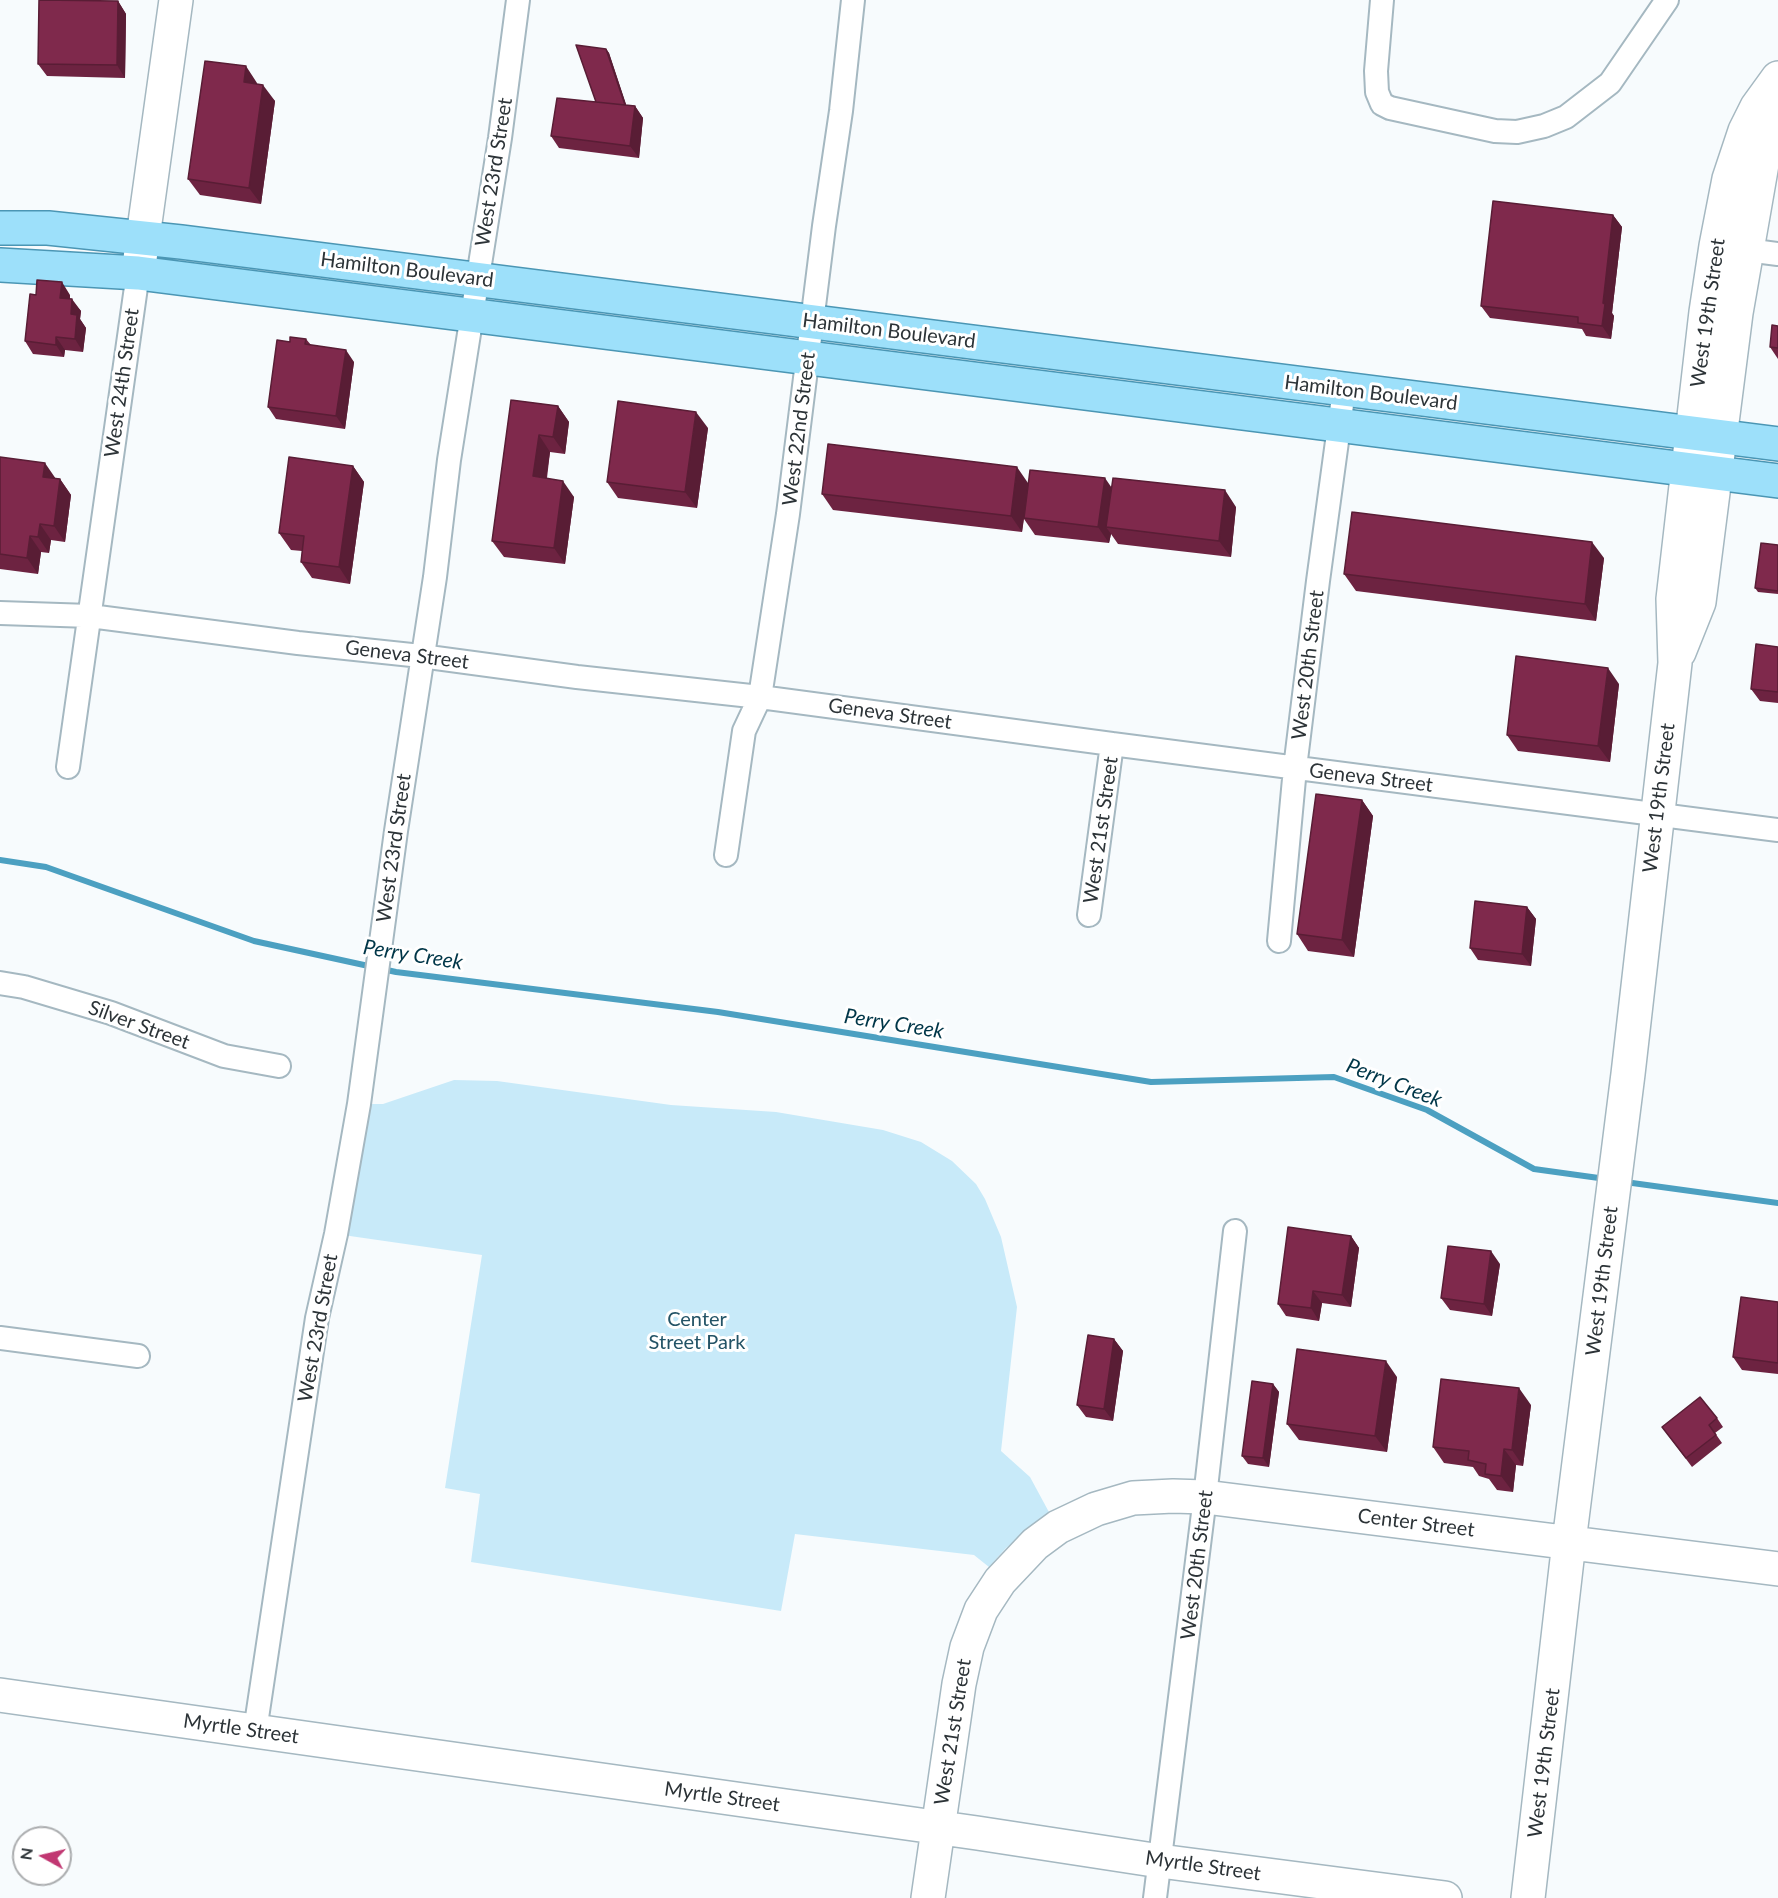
<!DOCTYPE html>
<style>
body{margin:0}
#map{position:relative;width:1778px;height:1898px;overflow:hidden;background:#f7fbfd;font-family:Lato,sans-serif}
canvas{display:block}
.north{position:absolute;left:12px;top:1826px;width:60px;height:60px;box-sizing:border-box;background:#fff;border:2px solid #abadaf;border-radius:50%;rotate:278deg;font-size:16px;font-weight:700;line-height:24px;text-align:center;color:#2c3337}
.north::after{content:'';display:block;margin:auto;width:21px;height:27px;background:#c13772;clip-path:polygon(50% 0,100% 100%,50% 72%,0 100%)}
</style>
<div id="map">
<canvas width="1778" height="1898"></canvas>
<div class="north">N</div>
</div>
<script>
const c = document.querySelector('canvas').getContext('2d');
c.lineJoin = 'round';
function fill(path, color) { c.fillStyle = color; c.fill(path, 'evenodd'); }
const poly = rows => new Path2D(rows.map(r => 'M' + r).join(''));
function trace(path, color, width, dash) { c.strokeStyle = color; c.lineWidth = width; c.lineCap = dash ? 'butt' : 'round'; c.setLineDash(dash || []); c.stroke(path); }
function drawText(font, color, halo, rows, align = 'center') {
  c.font = font + ' Lato,sans-serif'; c.lineWidth = 6; c.setLineDash([]); c.textBaseline = 'middle'; c.strokeStyle = halo; c.fillStyle = color; for (const [text, x, y, turn = 0] of rows) {
    c.save(); c.translate(x, y); c.rotate((+turn || 0) * Math.PI / 180); c.textAlign = isNaN(turn) ? turn : align; if (halo) c.strokeText(text, 0, 0); c.fillText(text, 0, 0); c.restore();
  }
}
const green = poly([
 [454,1080,497,1081,671,1105,776,1112,883,1130,921,1142,952,1161,976,1184,985,1199,1001,1237,1017,1307,1001,1451,1030,1477,1050,1514,1006,1548,989,1567,974,1555,795,1534,781,1611,471,1562,480,1494,445,1488,482,1255,336,1234,359,1104,383,1104]
]);
const stream = poly([
 [0,860,46,867,254,941,396,972,718,1012,1151,1082,1334,1077,1427,1110,1534,1169,1606,1179],
 [1625,1182,1778,1203]
]);
const street = poly([
 [1382,0,1376,71,1377,92,1382,104,1390,108,1495,131,1517,132,1544,126,1566,117,1610,83,1667,0],
 [1747,250,1778,254],
 [0,613,90,616,298,643,421,656,577,677,760,697,1112,744,1778,830],
 [68,767,138,273],
 [726,855,744,731,760,697,788,514,824,226,841,111,853,0],
 [1089,915,1112,744],
 [1279,941,1295,768,1318,581,1344,390],
 [0,983,24,987,111,1013,224,1056,279,1066],
 [0,1338,138,1356],
 [255,1731,317,1318,336,1234,359,1104,396,831,435,577,449,460,500,138,518,0],
 [1155,1898,1205,1497,1235,1231]
]);
const secondary = poly([
 [138,273,176,0],
 [1679,652,1699,602,1736,313,1774,95],
 [0,1695,977,1833,1160,1861,1445,1898],
 [928,1898,959,1684,967,1647,981,1610,1000,1581,1035,1544,1058,1527,1096,1509,1133,1498,1173,1496,1205,1497,1778,1569],
 [1528,1898,1569,1542,1628,1074,1675,663,1673,599,1706,312,1716,246,1729,179,1745,131,1757,107,1778,78]
]);
const primary = poly([
 [0,228,48,228,181,242,1778,444],
 [0,265,138,273,1778,481]
]);
const wall = poly([
 [118,1,126,14,125,78,47,76,38,64],
 [606,49,609,53,626,105,635,106,643,118,639,158,559,148,551,136,596,102],
 [257,83,257,84,275,101,261,204,200,195,188,179],
 [1613,215,1622,227,1612,313,1614,316,1611,339,1586,336,1582,329,1490,318,1481,306],
 [70,295,70,299,81,311,80,319,86,328,83,352,65,350,64,357,33,354,25,341],
 [1778,326,1778,359,1770,347],
 [306,339,311,345,354,362,345,429,276,419,268,407,290,342],
 [511,400,558,406,569,422,565,454,550,452,547,478,574,497,565,564,504,557,492,541],
 [708,428,697,508,618,498,607,482],
 [0,457,55,478,60,479,71,495,65,542,51,540,49,553,41,552,38,574,0,569],
 [353,466,364,482,350,584,312,578,301,562,302,551,291,550,279,533],
 [1028,483,1112,487,1236,507,1231,557,1118,544,1111,534,1109,543,1035,535,1024,519,1022,532,833,510,822,494],
 [1778,545,1778,594,1758,592,1755,588],
 [1604,558,1596,621,1356,591,1344,574],
 [1778,647,1778,703,1760,701,1751,689],
 [1619,684,1610,762,1518,751,1507,735],
 [1362,800,1373,816,1354,957,1308,951,1297,934],
 [1527,907,1536,919,1531,966,1478,960,1470,948],
 [1351,1236,1359,1248,1351,1307,1322,1303,1319,1321,1286,1316,1278,1304],
 [1500,1264,1492,1316,1450,1310,1441,1298],
 [1778,1302,1778,1374,1742,1370,1733,1357],
 [1114,1339,1123,1351,1113,1421,1086,1417,1077,1405],
 [1397,1377,1387,1452,1299,1440,1287,1424],
 [1273,1384,1279,1392,1269,1467,1248,1464,1242,1456],
 [1531,1405,1523,1466,1516,1465,1513,1492,1497,1490,1489,1479,1479,1476,1473,1467,1444,1463,1433,1447],
 [1717,1418,1723,1427,1715,1433,1722,1443,1692,1467,1662,1427]
]);
const shadedWall = poly([
 [118,1,126,14,125,78,117,65],
 [606,49,609,53,630,116,627,112],
 [246,66,257,83,255,98,244,82],
 [263,85,275,101,261,204,249,188],
 [635,106,643,118,639,158,630,146],
 [1613,215,1622,227,1612,313,1614,316,1611,339,1602,326,1603,303],
 [62,282,70,295,69,310,60,298],
 [72,299,81,311,80,319,86,328,83,352,75,339,71,314],
 [56,337,65,350,64,357,56,345],
 [346,350,354,362,345,429,336,416],
 [558,406,569,422,565,454,553,437],
 [696,412,708,428,697,508,685,492],
 [539,435,550,452,544,493,533,476],
 [45,463,56,479,43,477],
 [353,466,364,482,350,584,339,567],
 [1017,467,1028,483,1022,532,1011,516],
 [1105,478,1116,494,1106,527,1111,534,1109,543,1098,527],
 [60,479,71,495,65,542,54,526],
 [563,481,574,497,565,564,554,548],
 [1225,490,1236,507,1231,557,1219,541],
 [40,524,51,540,49,553,38,537],
 [30,536,41,552,38,574,27,558],
 [1592,542,1604,558,1596,621,1585,604],
 [1608,668,1619,684,1610,762,1598,746],
 [1362,800,1373,816,1354,957,1342,940],
 [1527,907,1536,919,1531,966,1522,954],
 [1351,1236,1359,1248,1351,1307,1342,1295],
 [1491,1251,1500,1264,1492,1316,1484,1304],
 [1313,1291,1322,1303,1319,1321,1311,1308],
 [1114,1339,1123,1351,1113,1421,1104,1409],
 [1386,1361,1397,1377,1387,1452,1375,1436],
 [1273,1384,1279,1392,1269,1467,1263,1458],
 [1519,1388,1531,1405,1523,1466,1512,1450],
 [1504,1449,1516,1465,1513,1492,1501,1476]
]);
const building = poly([
 [39,0,118,1,117,65,38,64,39,0],
 [576,45,606,49,625,105,596,102,576,45],
 [205,61,246,66,244,82,263,85,249,188,188,179,205,61],
 [557,98,635,106,630,146,551,136,557,98],
 [1493,201,1613,215,1603,303,1605,304,1602,326,1578,323,1578,317,1481,306,1493,201],
 [37,280,62,282,60,298,72,299,71,314,77,315,75,339,56,337,56,345,25,341,30,294,36,295,37,280],
 [1772,325,1778,326,1778,348,1770,347,1772,325],
 [290,337,306,339,305,344,346,350,336,416,268,407,277,340,290,342,290,337],
 [511,400,558,406,553,437,539,435,533,476,563,481,554,548,492,541,511,400],
 [618,401,696,412,685,492,607,482,618,401],
 [828,444,1017,467,1011,516,822,494,828,444],
 [0,457,45,463,43,477,60,479,54,526,40,524,38,537,30,536,27,558,0,554,0,457],
 [289,457,353,466,339,567,301,562,304,536,279,533,289,457],
 [1030,470,1105,478,1098,527,1024,518,1030,470],
 [1113,478,1225,490,1219,541,1106,527,1113,478],
 [1352,512,1592,542,1585,604,1344,574,1352,512],
 [1761,543,1778,545,1778,591,1755,588,1761,543],
 [1756,644,1778,647,1778,692,1751,689,1756,644],
 [1516,656,1608,668,1598,746,1507,735,1516,656],
 [1316,794,1362,800,1342,940,1297,934,1316,794],
 [1475,901,1527,907,1522,954,1470,948,1475,901],
 [1288,1227,1351,1236,1342,1295,1313,1291,1311,1308,1278,1304,1288,1227],
 [1448,1246,1491,1251,1484,1304,1441,1298,1448,1246],
 [1741,1297,1778,1302,1778,1363,1733,1357,1741,1297],
 [1088,1335,1114,1339,1104,1409,1077,1405,1088,1335],
 [1297,1349,1386,1361,1375,1436,1287,1424,1297,1349],
 [1441,1379,1519,1388,1512,1450,1504,1449,1501,1476,1485,1474,1486,1464,1468,1460,1469,1451,1433,1447,1441,1379],
 [1252,1381,1273,1384,1263,1458,1242,1456,1252,1381],
 [1700,1397,1717,1418,1709,1425,1716,1435,1686,1458,1662,1427,1700,1397]
]);
const streetNames = [
 ["West 23rd Street",494,172,-81],
 ["Hamilton Boulevard",407,270,7],
 ["West 19th Street",1708,313,-82],
 ["Hamilton Boulevard",889,331,7],
 ["West 24th Street",122,383,-82],
 ["Hamilton Boulevard",1371,393,7],
 ["West 22nd Street",799,429,-83],
 ["Geneva Street",407,655,7],
 ["West 20th Street",1308,665,-83],
 ["Geneva Street",890,714,8],
 ["Geneva Street",1371,778,7],
 ["West 19th Street",1659,798,-83],
 ["West 21st Street",1101,830,-82],
 ["West 23rd Street",394,848,-82],
 ["Silver Street",139,1025,20],
 ["West 19th Street",1602,1281,-83],
 ["West 23rd Street",318,1328,-80],
 ["Center Street",1416,1523,7],
 ["West 20th Street",1197,1565,-83],
 ["Myrtle Street",241,1729,8],
 ["West 21st Street",953,1732,-81],
 ["West 19th Street",1544,1763,-83],
 ["Myrtle Street",722,1797,8],
 ["Myrtle Street",1203,1866,8]
];
const parkNames = [
 ["Center",697,1320],
 ["Street Park",697,1343]
];
const waterNames = [
 ["Perry Creek",413,955,9],
 ["Perry Creek",894,1024,9],
 ["Perry Creek",1394,1083,21]
];
fill(green, '#c8eaf9');
trace(stream, '#4ca0c1', 6);
trace(street, '#a5b8c1', 26);
trace(secondary, '#a5b8c1', 36);
trace(primary, '#4b96b4', 36);
trace(street, '#fff', 22);
trace(secondary, '#fff', 33);
trace(primary, '#9de0fa', 33);
fill(wall, '#6d2341');
fill(shadedWall, '#591d35');
fill(building, '#7f294c');
trace(building, '#591d35', 1.5);
drawText('20px', '#2c3337', '#fff', streetNames);
drawText('20px', '#235366', '#fff', parkNames);
drawText('italic 21px', '#003648', '#fff', waterNames);
</script>
